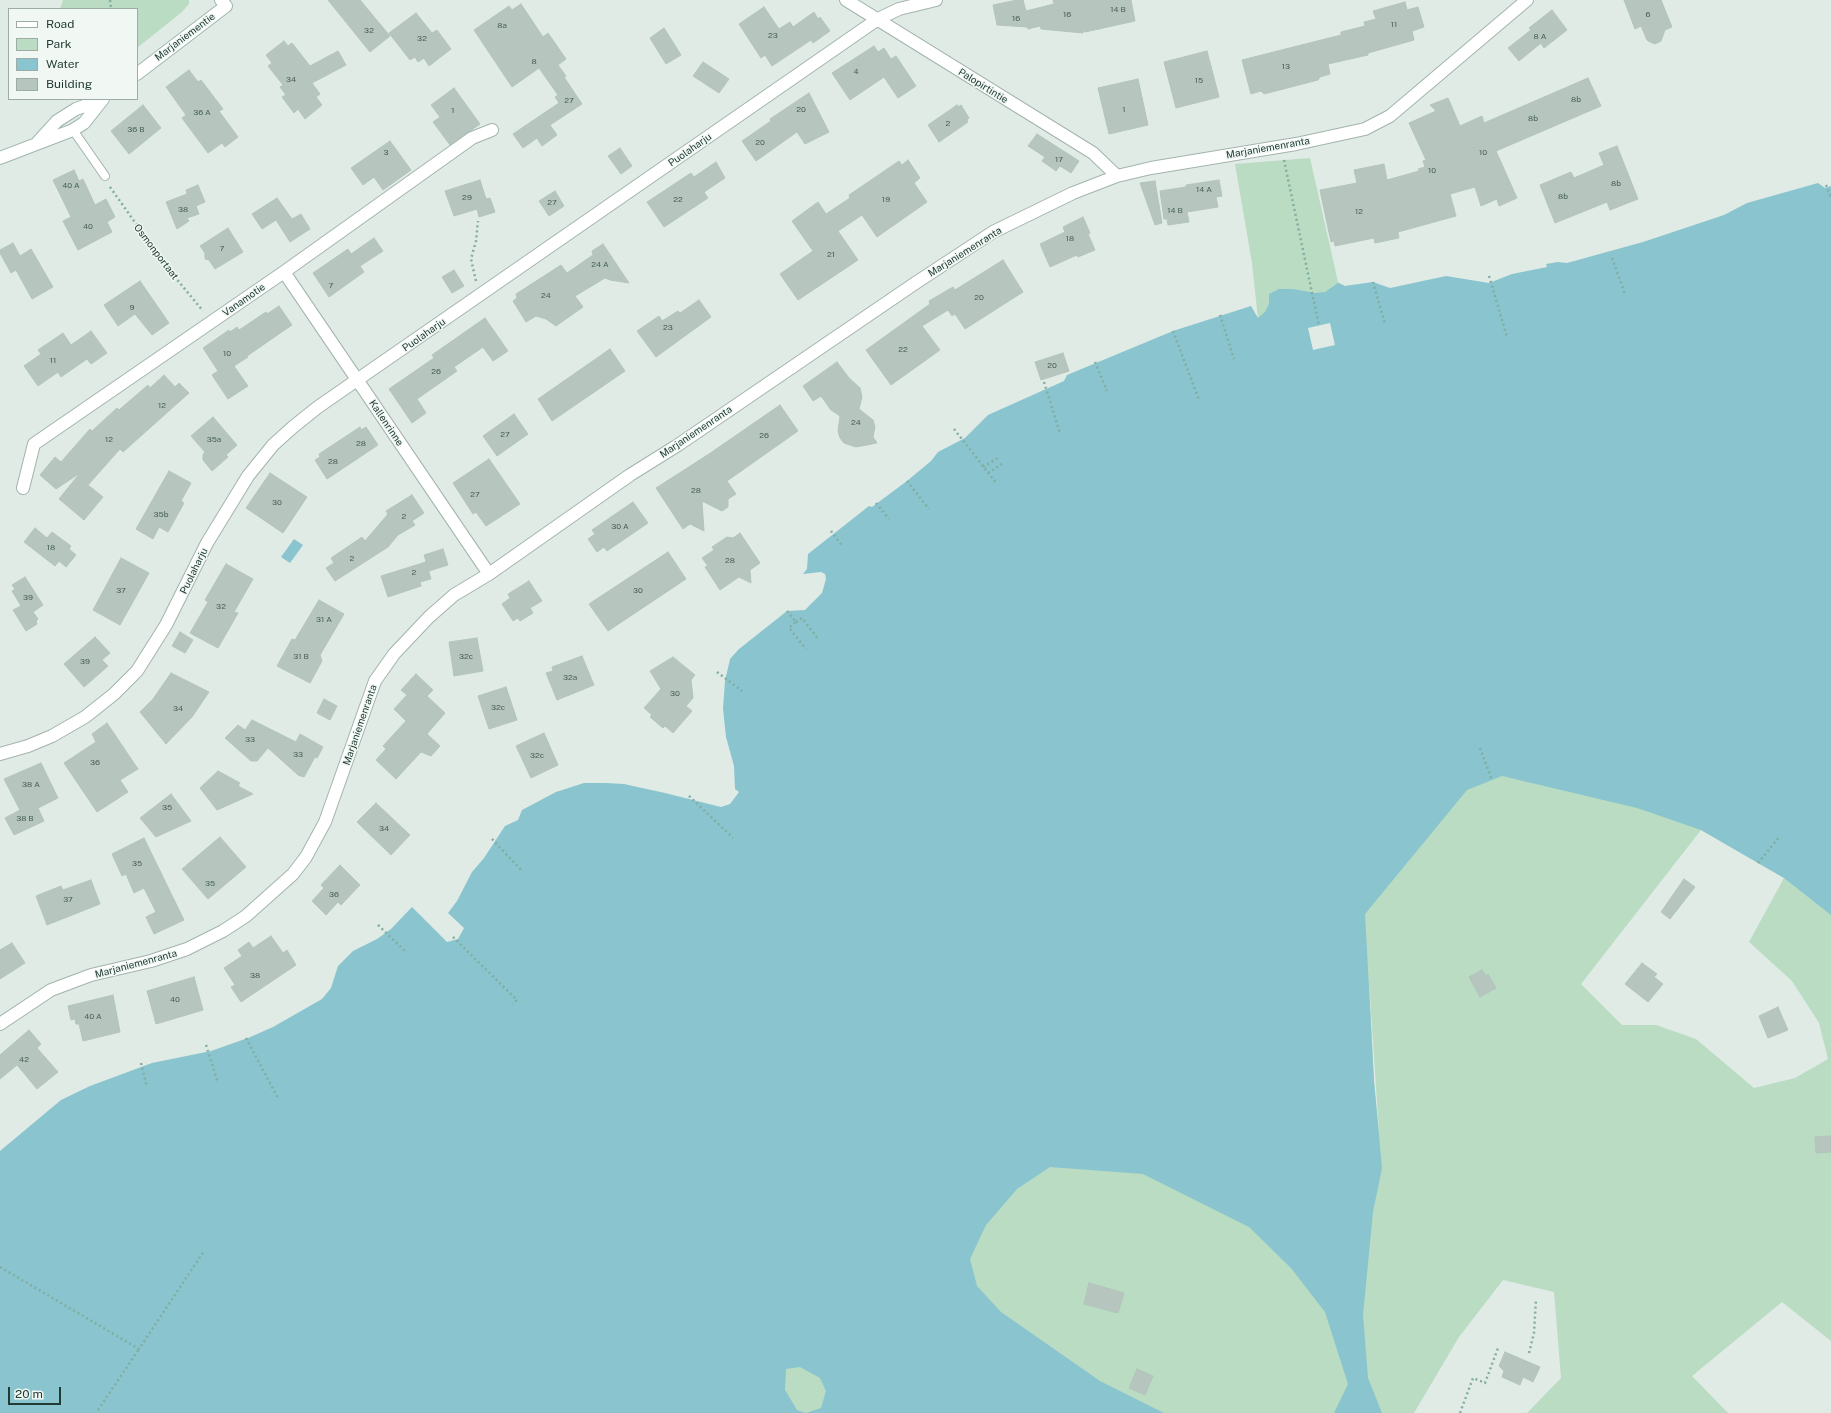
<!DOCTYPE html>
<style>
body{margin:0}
#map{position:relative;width:1831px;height:1413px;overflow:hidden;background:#e0ebe6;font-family:"Public Sans",sans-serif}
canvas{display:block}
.legend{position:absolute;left:8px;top:8px;width:130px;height:92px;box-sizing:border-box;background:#f1f8f4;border:1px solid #9eaca7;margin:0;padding:5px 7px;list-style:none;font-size:12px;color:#213b34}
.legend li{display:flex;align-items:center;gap:8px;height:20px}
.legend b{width:20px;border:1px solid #9eaca7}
.scale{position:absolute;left:8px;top:1387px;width:53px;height:18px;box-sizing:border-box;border:2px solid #213b34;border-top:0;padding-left:5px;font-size:12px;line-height:14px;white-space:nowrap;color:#213b34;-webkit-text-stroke:3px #f1f8f4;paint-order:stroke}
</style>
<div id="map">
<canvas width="1831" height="1413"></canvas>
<ul class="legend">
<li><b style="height:5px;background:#fff"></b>Road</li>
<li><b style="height:11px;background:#b9dcc3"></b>Park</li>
<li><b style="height:11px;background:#89c4cf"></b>Water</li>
<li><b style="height:11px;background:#b6c6bf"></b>Building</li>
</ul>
<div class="scale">20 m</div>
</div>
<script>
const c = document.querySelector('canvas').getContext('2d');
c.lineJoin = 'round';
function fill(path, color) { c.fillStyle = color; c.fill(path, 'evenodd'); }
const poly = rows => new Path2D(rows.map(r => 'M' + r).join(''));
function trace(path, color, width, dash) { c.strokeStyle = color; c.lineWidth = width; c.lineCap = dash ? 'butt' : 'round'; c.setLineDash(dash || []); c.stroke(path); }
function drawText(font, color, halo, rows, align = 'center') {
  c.font = font + ' "Public Sans",sans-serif'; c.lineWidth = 3; c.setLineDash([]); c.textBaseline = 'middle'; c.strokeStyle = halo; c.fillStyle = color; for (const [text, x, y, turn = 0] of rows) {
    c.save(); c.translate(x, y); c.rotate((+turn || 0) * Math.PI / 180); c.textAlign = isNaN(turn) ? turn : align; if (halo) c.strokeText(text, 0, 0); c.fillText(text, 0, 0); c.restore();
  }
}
const green = poly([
 [63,0,189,0,189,4,182,12,137,48,137,9,60,9],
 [1310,158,1338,282,1345,286,1357,284,1258,319,1252,263,1235,164],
 [1468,769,1831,843,1831,1341,1782,1302,1692,1376,1728,1413,1527,1413,1561,1378,1554,1292,1503,1280,1459,1337,1414,1413,756,1413,731,1312,987,1190,1296,949],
 [1701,830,1784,878,1749,942,1792,981,1819,1023,1828,1059,1795,1078,1754,1088,1696,1039,1656,1025,1622,1025,1581,984],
 [1369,981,1379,1133,1374,1081]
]);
const water = poly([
 [1818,183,1825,188,1831,186,1831,915,1784,878,1701,830,1637,808,1502,776,1467,790,1365,914,1374,1081,1382,1168,1373,1212,1363,1315,1368,1378,1382,1413,1334,1413,1348,1384,1325,1312,1291,1268,1249,1227,1143,1174,1050,1167,1017,1189,986,1225,970,1259,977,1286,1001,1312,1100,1381,1164,1413,0,1413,0,1151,61,1100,90,1086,152,1063,211,1051,248,1038,273,1027,322,999,331,988,338,966,353,951,377,939,391,929,412,907,447,942,458,939,464,928,448,913,457,901,472,872,484,858,505,826,518,820,522,810,556,792,584,783,606,783,624,784,665,793,721,807,730,804,739,792,735,789,734,766,726,737,723,709,725,681,730,659,739,649,787,611,805,610,822,593,826,579,825,574,821,572,803,574,807,569,808,554,869,506,872,507,907,481,931,461,938,452,965,438,988,415,1064,381,1067,375,1173,331,1251,306,1258,318,1265,312,1269,304,1269,294,1279,289,1293,289,1315,293,1325,292,1338,283,1345,286,1373,282,1390,288,1446,276,1489,283,1512,274,1547,267,1546,264,1558,262,1567,263,1643,242,1724,215,1747,203],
 [800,1367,820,1378,826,1391,821,1408,806,1413,797,1410,785,1390,786,1369],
 [294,539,303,545,290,563,281,557]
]);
const pier = poly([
 [1330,323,1335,345,1313,350,1308,328]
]);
const building = poly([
 [328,0,360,0,390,36,370,52,328,0],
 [1017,0,1023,0,1026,11,1054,4,1053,0,1131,0,1135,21,1085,32,1084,28,1083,33,1041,29,1040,26,1028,29,1027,27,997,25,993,5,1017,0],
 [1624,0,1661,0,1672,27,1665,30,1661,41,1655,44,1650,42,1647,40,1641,26,1635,29,1624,0],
 [1405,2,1407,10,1418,7,1424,27,1412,31,1414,40,1368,53,1368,55,1328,64,1330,74,1320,77,1318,80,1264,94,1261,91,1251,94,1242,60,1341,35,1341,32,1365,26,1364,22,1376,19,1373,11,1405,2],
 [521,4,543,37,548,33,566,59,558,65,566,76,564,77,582,104,550,125,557,135,542,146,537,138,523,148,513,134,559,103,555,97,558,95,539,68,512,87,474,30,509,6,512,10,521,4],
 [764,7,779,29,790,22,793,27,814,12,818,19,820,17,830,31,813,43,811,40,772,66,765,55,761,58,739,24,764,7],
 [1552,10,1567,30,1544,48,1541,43,1519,61,1508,48,1531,30,1529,28,1552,10],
 [416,13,432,33,437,30,451,49,429,66,424,58,418,62,415,57,410,60,389,33,416,13],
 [664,28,681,55,666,64,650,38,664,28],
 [284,41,288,46,292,43,310,66,338,51,346,65,312,83,320,94,316,97,322,105,305,119,298,109,294,113,282,97,286,95,280,87,283,85,268,66,272,63,266,55,284,41],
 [874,46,878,52,884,48,891,59,896,56,916,86,898,98,884,77,850,100,832,73,874,46],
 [1207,51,1219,97,1176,108,1164,62,1207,51],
 [703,62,729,79,719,93,693,76,703,62],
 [189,70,198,82,201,80,223,109,219,111,238,137,225,147,222,143,208,153,182,118,186,115,166,87,189,70],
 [1588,78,1601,106,1496,151,1517,198,1499,206,1497,199,1481,206,1475,187,1450,194,1456,216,1398,232,1399,238,1375,243,1374,238,1335,246,1334,241,1331,242,1320,190,1357,183,1354,170,1384,164,1387,180,1419,171,1418,169,1425,167,1423,161,1426,160,1409,123,1436,111,1430,105,1448,98,1460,126,1482,116,1484,123,1588,78],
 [1138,79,1148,125,1109,134,1098,88,1138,79],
 [454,88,480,124,450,145,433,122,440,117,431,105,454,88],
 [809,93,829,132,805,144,797,132,756,161,742,141,771,121,770,119,809,93],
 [143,105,161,128,129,154,111,131,143,105],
 [957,105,958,107,961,105,969,118,967,120,968,122,939,142,928,125,957,105],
 [1037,134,1079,161,1071,173,1060,166,1056,171,1042,161,1045,157,1028,146,1037,134],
 [390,141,411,170,383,190,374,177,363,185,351,168,390,141],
 [1617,146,1638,199,1610,210,1607,202,1555,223,1540,185,1571,172,1574,178,1604,165,1599,153,1617,146],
 [620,148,632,166,621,174,608,156,620,148],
 [908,160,920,178,914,183,927,202,877,237,862,215,838,231,858,260,798,300,780,274,813,251,792,221,818,202,826,214,850,198,849,195,899,161,902,165,908,160],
 [716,162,725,178,704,192,708,198,664,227,647,202,691,173,694,177,716,162],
 [74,170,79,181,83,179,95,205,106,199,115,217,107,222,112,232,78,250,63,221,71,217,53,180,74,170],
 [480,180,486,199,490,198,495,212,479,217,477,209,454,216,445,191,480,180],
 [1219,180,1222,196,1216,197,1218,207,1187,212,1189,222,1168,225,1167,219,1164,219,1160,191,1186,187,1186,185,1219,180],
 [1155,181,1162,223,1155,225,1140,183,1155,181],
 [198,185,205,202,196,206,199,214,187,218,189,221,177,229,166,202,187,194,186,190,198,185],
 [555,191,564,206,549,216,539,201,555,191],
 [277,198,292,219,301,214,310,229,290,242,276,220,262,229,252,214,277,198],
 [1083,217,1090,233,1088,234,1095,250,1078,257,1077,255,1050,267,1040,244,1065,232,1063,227,1083,217],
 [228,228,243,252,215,269,209,260,205,259,205,253,200,246,228,228],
 [374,238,383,251,360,266,364,272,329,297,313,273,348,249,351,254,374,238],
 [13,243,20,256,31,249,53,287,32,299,16,270,11,273,0,253,0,250,13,243],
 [603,244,629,283,610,280,605,278,575,296,583,307,556,326,546,319,536,316,526,322,513,301,517,298,516,294,561,265,567,273,593,255,592,251,603,244],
 [1003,260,1023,292,965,329,955,314,952,316,948,310,922,326,940,350,891,385,866,350,930,304,929,301,953,287,955,290,1003,260],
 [454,270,464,286,452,293,442,277,454,270],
 [140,281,169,323,152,335,135,314,118,326,104,305,140,281],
 [699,300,711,317,656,357,637,331,659,316,662,321,678,311,680,313,699,300],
 [279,306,292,325,247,356,248,357,234,366,248,386,228,399,212,375,218,371,203,348,229,330,230,332,237,327,239,330,266,312,267,314,279,306],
 [485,318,508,351,493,361,483,347,454,367,457,371,417,399,426,413,412,423,389,389,434,358,432,355,485,318],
 [91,331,107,353,91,364,87,359,61,377,58,372,38,386,24,366,41,354,38,350,63,333,71,345,91,331],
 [610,349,625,371,552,421,538,399,610,349],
 [1063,353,1069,371,1041,380,1035,362,1063,353],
 [837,362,849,378,860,388,862,397,859,409,873,420,875,427,873,437,877,443,856,447,844,443,840,438,838,431,840,416,831,410,821,396,813,401,803,386,837,362],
 [164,375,175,387,179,383,189,393,123,452,120,449,88,485,103,497,84,520,59,499,80,473,56,489,40,475,55,457,61,462,90,429,92,431,117,408,119,410,148,385,150,388,164,375],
 [780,405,798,431,727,481,736,494,728,499,728,507,722,511,702,501,704,531,690,524,683,529,656,488,709,454,780,405],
 [514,414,528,434,497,456,483,436,514,414],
 [213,417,237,445,226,455,228,457,212,471,203,460,203,455,205,452,191,436,213,417],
 [360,427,361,430,366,427,378,445,327,479,315,460,320,457,319,454,360,427],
 [489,459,520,504,486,526,476,512,473,514,453,483,489,459],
 [169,471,191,483,181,501,184,503,168,532,159,527,153,539,136,529,169,471],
 [270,473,307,497,283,533,246,508,270,473],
 [412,495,424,513,412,521,415,525,398,535,388,547,335,581,326,568,334,563,331,558,362,537,365,541,388,514,386,511,412,495],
 [633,502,648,523,607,551,604,547,597,552,588,539,595,534,592,530,633,502],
 [35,528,47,538,52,532,71,546,69,549,76,555,66,567,59,561,55,566,24,542,35,528],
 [740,533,760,563,750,570,751,583,739,577,720,590,705,567,708,566,702,558,714,550,712,547,727,537,733,538,740,533],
 [443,549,448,565,429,571,424,555,443,549],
 [668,552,686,579,608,631,589,604,668,552],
 [121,558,149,573,120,625,93,610,121,558],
 [426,562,431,579,420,582,421,586,388,597,381,576,426,562],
 [226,564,253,579,234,612,238,613,218,648,190,633,208,602,205,600,226,564],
 [25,577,43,605,33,612,38,619,36,621,37,624,26,631,13,610,21,606,12,591,15,589,12,585,25,577],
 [529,581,542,601,530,608,533,613,520,621,518,618,513,621,502,604,510,598,508,594,529,581],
 [319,600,344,614,320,655,322,661,310,683,277,666,292,639,295,640,319,600],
 [180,632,193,640,185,653,172,646,180,632],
 [95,637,110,653,102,660,108,666,84,687,64,664,95,637],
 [477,638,483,671,454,676,449,642,477,638],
 [582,656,594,685,557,700,546,673,553,671,552,667,582,656],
 [673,657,695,675,691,680,693,698,686,706,692,711,673,733,665,726,663,728,650,717,652,715,644,708,661,689,650,671,673,657],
 [171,673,209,692,192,717,166,744,140,712,153,699,171,673],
 [416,674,433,690,427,696,445,713,427,734,440,746,431,756,421,752,396,779,376,760,386,749,383,746,406,721,394,709,407,695,401,690,416,674],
 [506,687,517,720,489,729,478,696,506,687],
 [324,699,337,706,330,720,317,713,324,699],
 [252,720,296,742,300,734,323,747,317,758,315,757,304,777,298,775,268,748,257,761,251,761,225,738,238,725,245,730,252,720],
 [107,723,138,769,120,780,128,792,97,812,64,763,96,742,92,734,107,723],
 [544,733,558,765,531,778,516,746,544,733],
 [41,763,58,798,38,808,44,821,14,835,5,818,20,810,4,779,41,763],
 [218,771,240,783,238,786,253,794,217,810,200,788,218,771],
 [171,794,191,821,156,837,140,818,171,794],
 [376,803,410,835,391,855,357,822,376,803],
 [220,837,246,867,208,899,182,869,220,837],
 [144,838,184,920,154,934,146,917,156,912,144,888,134,893,126,874,122,876,112,854,144,838],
 [340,865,360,885,341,905,338,902,326,915,312,901,324,888,321,885,340,865],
 [1684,879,1695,887,1670,919,1661,912,1684,879],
 [91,880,100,904,47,925,36,896,61,886,63,890,91,880],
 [271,936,283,953,287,950,296,965,241,1002,231,987,235,985,224,968,242,956,238,950,249,942,253,948,271,936],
 [12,943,25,963,0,979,0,950,12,943],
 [1642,963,1657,974,1654,977,1663,984,1648,1002,1625,984,1642,963],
 [1482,970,1486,976,1488,974,1496,988,1480,997,1469,977,1482,970],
 [194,977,203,1010,156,1024,147,991,194,977],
 [113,995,120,1032,83,1041,79,1024,76,1024,75,1019,71,1020,68,1006,113,995],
 [1778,1007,1788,1030,1768,1038,1759,1016,1778,1007],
 [29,1030,41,1044,37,1048,58,1072,37,1089,17,1065,0,1079,0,1055,29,1030],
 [1831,1136,1831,1152,1816,1153,1815,1137,1831,1136],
 [1089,1283,1124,1293,1118,1313,1084,1304,1089,1283],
 [1505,1352,1540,1367,1533,1382,1523,1377,1520,1385,1502,1377,1504,1371,1499,1366,1505,1352],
 [1137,1369,1153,1376,1145,1395,1129,1388,1137,1369]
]);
const path = poly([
 [110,0,111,9],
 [1284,160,1319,326],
 [1826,185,1831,198],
 [110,187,165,265,203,311],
 [1612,258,1625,294],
 [1489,276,1507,337],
 [476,281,471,259,476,241,478,221],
 [1373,282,1385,324],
 [1220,315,1234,359],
 [1173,331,1199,400],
 [1095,362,1107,391],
 [1044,382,1060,433],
 [954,429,997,484],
 [983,467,998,458],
 [988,473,1002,464],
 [907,481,929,509],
 [876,503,889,519],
 [831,531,843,547],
 [787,611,796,622,789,628,806,649],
 [796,622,802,618,819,640],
 [717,672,742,691],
 [1480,748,1492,780],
 [689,796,733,838],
 [492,839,523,872],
 [1758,863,1780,836],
 [378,925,406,952],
 [453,937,517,1000,513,1004],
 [246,1038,279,1100],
 [206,1045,218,1083],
 [141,1063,147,1087],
 [0,1267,139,1349,204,1251],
 [1529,1353,1534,1333,1536,1299],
 [98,1410,139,1349],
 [1460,1413,1473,1378,1485,1383,1498,1348]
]);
const lane = poly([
 [73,130,105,176]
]);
const street = poly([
 [846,0,1093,153,1117,176],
 [284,272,489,574],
 [23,488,34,444,284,272,472,138,492,130],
 [0,754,28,746,52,736,85,717,114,694,137,671,166,625,207,543,248,476,273,445,293,427,318,407,878,19,899,9,936,0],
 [0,1024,51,990,91,975,151,961,187,949,223,931,246,916,293,874,306,857,325,822,375,681,394,654,429,617,454,595,489,574,630,475,678,445,914,284,993,232,1073,193,1117,176,1151,168,1296,144,1365,129,1390,116,1527,0]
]);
const secondary = poly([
 [137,74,226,6,221,0],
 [37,143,57,121,76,109,101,100],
 [0,158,73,130,84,123,103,99]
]);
const numberNames = [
 ["14 B",1118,10],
 ["16",1067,15],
 ["6",1648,15],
 ["16",1016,19],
 ["11",1394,25],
 ["8a",502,26],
 ["32",369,31],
 ["23",773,36],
 ["8 A",1540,37],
 ["32",422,39],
 ["8",534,62],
 ["13",1286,67],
 ["4",856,72],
 ["34",291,80],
 ["15",1199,81],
 ["8b",1576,100],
 ["27",569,101],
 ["20",801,110],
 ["1",1124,110],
 ["1",453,111],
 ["36 A",202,113],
 ["8b",1533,119],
 ["2",948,124],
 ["36 B",136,130],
 ["20",760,143],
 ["3",386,153],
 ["10",1483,153],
 ["17",1059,160],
 ["10",1432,171],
 ["8b",1616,184],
 ["40 A",71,186],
 ["14 A",1204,190],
 ["8b",1563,197],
 ["29",467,198],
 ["22",678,200],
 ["19",886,200],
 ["27",552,203],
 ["38",183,210],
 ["14 B",1175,211],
 ["12",1359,212],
 ["40",88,227],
 ["18",1070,239],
 ["7",222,249],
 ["21",831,255],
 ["24 A",600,265],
 ["7",331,286],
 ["24",546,296],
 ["20",979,298],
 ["9",132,308],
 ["23",668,328],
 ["22",903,350],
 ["10",227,354],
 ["11",53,361],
 ["20",1052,366],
 ["26",436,372],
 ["12",162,406],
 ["24",856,423],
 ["27",505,435],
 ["26",764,436],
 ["12",109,440],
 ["35a",214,440],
 ["28",361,444],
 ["28",333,462],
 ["28",696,491],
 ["27",475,495],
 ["30",277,503],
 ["35b",161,515],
 ["2",404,517],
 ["30 A",620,527],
 ["18",51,548],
 ["2",352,559],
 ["28",730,561],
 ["2",414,573],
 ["37",121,591],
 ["30",638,591],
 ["39",28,598],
 ["32",221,607],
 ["31 A",324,620],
 ["31 B",301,657],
 ["32c",466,657],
 ["39",85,662],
 ["32a",570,678],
 ["30",675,694],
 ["32c",498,708],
 ["34",178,709],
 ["33",250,740],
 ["33",298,755],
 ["32c",537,756],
 ["36",95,763],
 ["38 A",31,785],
 ["35",167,808],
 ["38 B",25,819],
 ["34",384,829],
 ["35",137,864],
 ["35",210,884],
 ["36",334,895],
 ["37",68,900],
 ["38",255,976],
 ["40",175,1000],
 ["40 A",93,1017],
 ["42",24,1060]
];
const streetNames = [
 ["Marjaniementie",185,37,-37],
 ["Palopirtintie",983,86,32],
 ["Marjaniemenranta",1268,148,-10],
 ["Puolaharju",690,150,-35],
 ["Osmonportaat",156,252,53],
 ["Marjaniemenranta",965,252,-32],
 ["Vanamotie",244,300,-35],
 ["Puolaharju",424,335,-35],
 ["Kallenrinne",386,423,56],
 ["Marjaniemenranta",696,432,-34],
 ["Puolaharju",194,571,-64],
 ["Marjaniemenranta",360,725,-71],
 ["Marjaniemenranta",136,964,-15]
];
fill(green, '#b9dcc3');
fill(water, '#89c4cf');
fill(pier, '#e0ebe6');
fill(building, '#b6c6bf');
trace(building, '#b3c4bd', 1);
trace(lane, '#a3b3ad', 10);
trace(street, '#a3b3ad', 14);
trace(secondary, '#9fb6ae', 14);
trace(path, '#81aea0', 2.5, [2, 3]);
trace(lane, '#fff', 8);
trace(street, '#fff', 12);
trace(secondary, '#fff', 12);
drawText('8px', '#465e57', null, numberNames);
drawText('10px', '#213b34', '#f1f8f4', streetNames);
</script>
